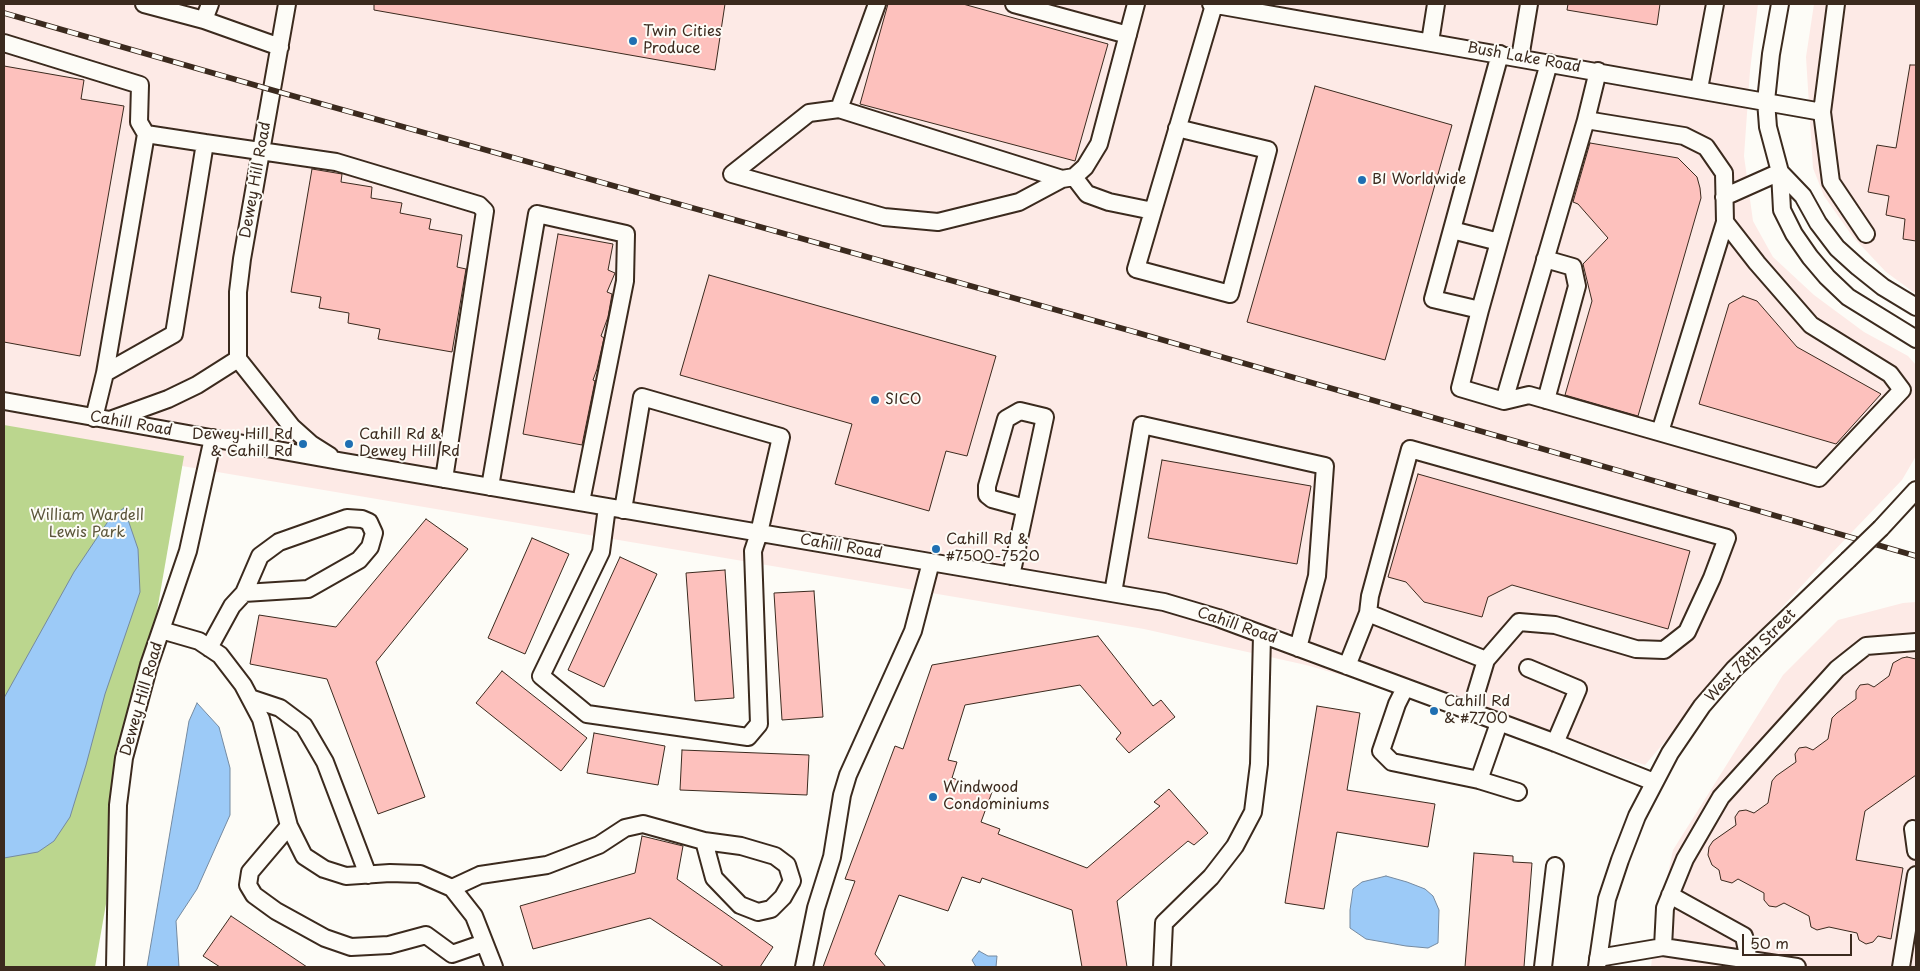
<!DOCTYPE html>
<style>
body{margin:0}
#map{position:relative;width:1920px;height:971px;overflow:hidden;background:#fdfcf7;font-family:"Playpen Sans",sans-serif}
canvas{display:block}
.frame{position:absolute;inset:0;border:5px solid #3b2a1e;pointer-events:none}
.scale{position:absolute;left:1742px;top:934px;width:110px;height:22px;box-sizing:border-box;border:2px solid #3b2a1e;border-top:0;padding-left:6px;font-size:15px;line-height:18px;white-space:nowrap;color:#3b2a1e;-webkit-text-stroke:4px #fdfcf7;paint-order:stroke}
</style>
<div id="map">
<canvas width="1920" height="971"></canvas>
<div class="frame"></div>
<div class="scale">50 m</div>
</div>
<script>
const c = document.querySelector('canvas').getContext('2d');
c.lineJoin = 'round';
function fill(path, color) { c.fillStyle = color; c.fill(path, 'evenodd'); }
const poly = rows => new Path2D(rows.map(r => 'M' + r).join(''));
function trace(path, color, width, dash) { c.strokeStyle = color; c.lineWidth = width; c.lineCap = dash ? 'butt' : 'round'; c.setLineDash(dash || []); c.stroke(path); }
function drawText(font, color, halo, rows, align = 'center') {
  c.font = font + ' "Playpen Sans",sans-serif'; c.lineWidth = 4; c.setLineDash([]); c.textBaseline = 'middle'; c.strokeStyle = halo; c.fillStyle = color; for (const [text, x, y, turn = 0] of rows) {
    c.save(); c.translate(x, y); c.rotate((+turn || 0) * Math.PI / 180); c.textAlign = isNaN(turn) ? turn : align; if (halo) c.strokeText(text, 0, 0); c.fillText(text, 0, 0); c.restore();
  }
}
const built = poly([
 [4,4,1758,4,1750,71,1744,156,1753,221,1773,257,1814,295,1864,332,1908,356,1916,365,1916,456,1902,480,1830,555,1742,651,1645,765,1538,731,1306,665,1144,629,182,466,4,431],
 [1814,4,1916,4,1916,294,1886,272,1853,237,1824,196,1813,168,1806,57],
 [1916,602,1916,967,1651,967,1654,940,1673,850,1783,675,1838,620,1903,603]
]);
const green = poly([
 [4,425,184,456,95,967,4,967]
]);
const water = poly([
 [124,508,138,549,140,592,105,694,86,765,70,817,54,841,38,852,4,858,4,698,74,572,111,517,124,508],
 [197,703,219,727,230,768,230,815,197,889,176,921,179,967,147,967,189,721,197,703],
 [1386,876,1407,882,1425,889,1433,896,1439,910,1438,943,1428,948,1406,946,1366,939,1350,928,1350,910,1353,889,1362,882,1386,876],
 [979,951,988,956,997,956,996,967,976,967,972,960,979,951]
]);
const building = poly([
 [374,4,725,4,715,70,374,10,374,4],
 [888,4,963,4,1108,44,1075,161,860,104,888,4],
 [1568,4,1660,4,1657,25,1567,10,1568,4],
 [1910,65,1916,65,1916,241,1903,239,1905,219,1886,215,1889,196,1868,192,1877,145,1896,148,1910,65],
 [4,66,84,80,81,99,124,106,80,356,4,342,4,66],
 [1315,86,1452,125,1385,360,1247,322,1315,86],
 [1590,143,1678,158,1697,177,1700,188,1701,198,1638,416,1565,395,1592,301,1583,264,1608,238,1578,204,1573,202,1590,143],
 [312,169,342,174,341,182,372,187,371,198,402,203,400,213,431,219,429,229,462,235,457,267,466,269,452,352,378,339,380,329,348,323,349,313,319,308,321,297,291,292,312,169],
 [558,234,613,244,608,270,615,273,607,292,612,294,608,317,601,336,604,338,597,369,593,380,595,381,582,445,523,434,558,234],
 [709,275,996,356,967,456,946,451,929,511,835,484,852,424,680,375,709,275],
 [1743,296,1757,301,1797,347,1881,394,1836,444,1699,404,1729,304,1743,296],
 [1162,460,1311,486,1297,564,1148,538,1162,460],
 [1418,474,1690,551,1668,629,1512,585,1488,597,1482,617,1424,602,1406,582,1388,577,1418,474],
 [426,519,468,549,376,662,425,797,378,814,327,679,250,664,259,615,336,627,426,519],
 [532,538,569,554,525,654,488,638,532,538],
 [620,557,657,574,604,687,568,670,620,557],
 [725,570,734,698,695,701,686,573,725,570],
 [814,591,823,717,782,720,774,593,814,591],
 [1098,636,1153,706,1161,700,1175,717,1129,753,1116,739,1121,733,1080,685,965,705,948,760,957,762,952,778,992,792,981,822,1000,829,998,834,1087,868,1160,806,1154,802,1169,789,1208,833,1194,845,1188,841,1117,901,1127,967,1082,967,1072,910,982,878,980,883,962,877,948,911,899,895,875,954,886,967,823,967,855,881,845,879,895,746,903,749,932,665,1098,636],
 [1907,657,1916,659,1916,775,1865,811,1856,860,1903,868,1891,939,1878,936,1873,942,1866,944,1859,940,1857,933,1829,927,1817,930,1811,927,1809,916,1784,903,1776,907,1769,906,1764,900,1764,893,1738,879,1732,883,1721,880,1719,870,1712,865,1708,855,1709,847,1713,841,1736,825,1735,817,1739,811,1746,810,1754,813,1768,803,1772,781,1776,776,1796,762,1795,754,1799,748,1806,747,1813,750,1828,739,1832,718,1837,713,1856,699,1856,691,1860,685,1868,684,1874,687,1889,676,1893,663,1902,658,1907,657],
 [502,671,587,738,561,771,476,703,502,671],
 [1317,706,1360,713,1347,790,1435,804,1428,847,1337,832,1324,909,1285,903,1317,706],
 [594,733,665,746,658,785,587,773,594,733],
 [682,750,809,755,807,795,680,790,682,750],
 [642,836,683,846,677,879,773,947,760,967,724,967,650,918,533,949,520,906,635,873,642,836],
 [1474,853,1513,856,1513,862,1532,863,1524,967,1465,967,1474,853],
 [231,916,307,967,220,967,203,956,231,916]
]);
const minor = poly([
 [144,4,204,20,280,47],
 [287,4,242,259,238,292,238,359,292,427,311,444,330,456],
 [877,4,839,109,809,113,732,174,884,217,938,222,1019,202,1062,179,1074,177,1085,167,1099,144,1136,4],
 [1014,4,1128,35],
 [1211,4,1822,112],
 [1780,4,1771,54,1766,101,1768,127,1780,172,1782,210,1794,234,1810,257,1827,277,1848,297,1916,339],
 [1836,4,1822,112,1831,182,1866,234],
 [204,20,210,4],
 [1430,42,1436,4],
 [4,43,140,85,139,122,146,134,105,373],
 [1500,54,1433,299,1480,310,1549,63],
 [1520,58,1529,4],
 [1598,71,1586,120,1684,136,1706,147,1724,173,1725,222],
 [1699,89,1715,4],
 [839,109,1062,179],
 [146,134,205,143],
 [1780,172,1803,196,1818,223,1837,248,1858,267,1883,287,1916,307],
 [1074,177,1087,194,1109,202,1153,211,1214,5],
 [1724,197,1780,172],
 [1153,211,1136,269,1230,294,1268,150,1177,128],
 [1452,230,1499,242],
 [1545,259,1573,267,1577,286,1546,400],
 [1480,310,1460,388,1504,401,1529,395,1819,478,1902,390,1890,374,1811,325,1757,263,1725,222,1660,432],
 [4,401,339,461,1164,602,1218,618,1553,742,1654,782],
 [1504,401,1586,120],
 [94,418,105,373,174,334,205,143,336,162,479,205,485,211,444,479],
 [110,420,168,399,197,385,238,359],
 [490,487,537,214,626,234,625,281,581,502],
 [607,507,601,552,541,676,587,714,748,737,759,724,753,551,759,533,781,437,642,397,623,510],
 [1881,528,1916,490],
 [1011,576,1045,417,1020,411,1006,419,987,486,987,495,992,499,1025,508],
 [1113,593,1142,425,1325,466,1317,576,1298,648],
 [1368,613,1486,660],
 [161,630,199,641,220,655,243,685,261,719,289,826,304,856,324,869,346,876,390,873,420,874,452,888,474,916,494,967],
 [209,648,232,606,244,593,260,556,279,542,347,518,362,519,369,522,374,533,370,547,359,560,308,589,244,593],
 [1347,666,1368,613,1370,596,1410,449,1727,538,1712,578,1687,632,1664,650,1636,649,1555,625,1519,622,1486,660,1470,713],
 [1528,668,1578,689,1555,743],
 [1405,688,1397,704,1381,751,1392,762,1479,780,1518,792],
 [250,698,280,708,304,726,325,762,368,875],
 [1479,780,1499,723],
 [289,826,250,872,248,885,254,895,276,911,325,938,351,947,389,945,426,935,452,954,484,943],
 [1913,829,1916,851],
 [452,888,480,875,547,865,599,845,625,828,643,824,704,841,741,846,775,856,787,865,792,881,783,897,771,909,758,912,740,905,714,878,704,841],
 [1670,895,1744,936,1749,961],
 [1663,947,1797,967],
 [1598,958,1663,947,1665,908,1685,859,1721,797,1837,669,1866,646,1916,642],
 [115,967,118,805,124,758,149,665,188,551,213,438],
 [804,967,816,908,832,857,842,795,848,775,913,631,931,562],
 [1162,967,1164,923,1211,877,1235,846,1253,812,1259,764,1262,635],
 [1543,967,1555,866],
 [1597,967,1607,899,1620,860,1637,816,1670,753,1702,706,1734,669,1848,560],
 [1901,967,1916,875]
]);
const rail = poly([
 [4,13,272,90,1135,332,1916,556]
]);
const minorBridge = poly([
 [1848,560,1881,528]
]);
const markers = [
 [633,41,5,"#1f6fb2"],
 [1362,180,5,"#1f6fb2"],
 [875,400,5,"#1f6fb2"],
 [303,444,5,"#1f6fb2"],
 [349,444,5,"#1f6fb2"],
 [936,549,5,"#1f6fb2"],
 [1434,711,5,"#1f6fb2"],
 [933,797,5,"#1f6fb2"]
];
const poiNames = [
 ["Twin Cities",643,32],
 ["Produce",643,49],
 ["BI Worldwide",1372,180],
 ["SICO",885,400],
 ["Dewey Hill Rd",293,435,"right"],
 ["& Cahill Rd",293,452,"right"],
 ["Cahill Rd &",359,435],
 ["Dewey Hill Rd",359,452],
 ["Cahill Rd &",946,540],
 ["#7500-7520",946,557],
 ["Cahill Rd",1444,702],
 ["& #7700",1444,719],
 ["Windwood",943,788],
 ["Condominiums",943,805]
];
const streetNames = [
 ["Bush Lake Road",1524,58,10],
 ["Dewey Hill Road",256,180,-80],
 ["Cahill Road",131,424,10],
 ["Cahill Road",841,547,10],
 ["Cahill Road",1237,626,19],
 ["West 78th Street",1751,656,-46],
 ["Dewey Hill Road",142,699,-74]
];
const parkNames = [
 ["William Wardell",87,516],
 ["Lewis Park",87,533]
];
fill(built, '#fdeae6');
fill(green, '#bbd68e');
fill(water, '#9ccaf7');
trace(water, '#758aa0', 1);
fill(building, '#fdc1bd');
trace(building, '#3b2a1e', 1);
trace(minor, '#3b2a1e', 20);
trace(minor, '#fdfcf7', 16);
trace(rail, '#3b2a1e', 5.5);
trace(rail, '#fdfcf7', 4, [11]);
trace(minorBridge, '#3b2a1e', 20, []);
trace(minorBridge, '#fdfcf7', 16);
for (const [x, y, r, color] of markers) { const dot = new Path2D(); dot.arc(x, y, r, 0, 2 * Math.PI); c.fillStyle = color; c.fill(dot); trace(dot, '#fdfcf7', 2); }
drawText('15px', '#3b2a1e', '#fdfcf7', poiNames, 'left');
drawText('15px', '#3b2a1e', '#fdfcf7', streetNames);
drawText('15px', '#5b553a', '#fdfcf7', parkNames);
</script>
